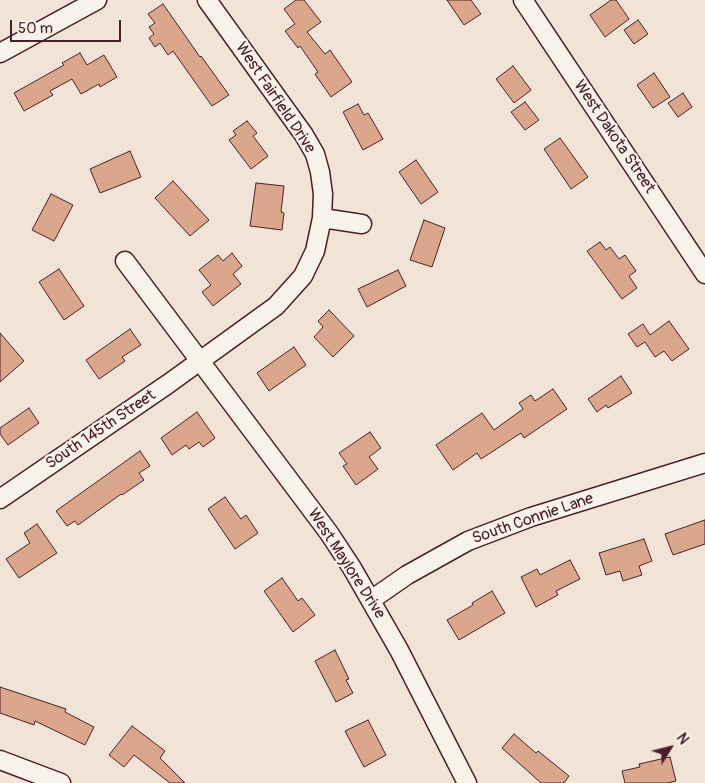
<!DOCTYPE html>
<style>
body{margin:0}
#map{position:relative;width:705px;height:783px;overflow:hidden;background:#f1e4d6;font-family:Pangolin,sans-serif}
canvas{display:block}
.north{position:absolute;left:645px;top:723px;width:50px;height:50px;-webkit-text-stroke:4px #f7f3e8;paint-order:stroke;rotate:54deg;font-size:14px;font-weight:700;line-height:20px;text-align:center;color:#4a1f2b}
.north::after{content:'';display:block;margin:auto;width:18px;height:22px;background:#4a1f2b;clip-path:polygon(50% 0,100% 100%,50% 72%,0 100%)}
.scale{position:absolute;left:10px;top:20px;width:111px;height:22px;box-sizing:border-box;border:2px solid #4a1f2b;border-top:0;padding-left:6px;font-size:15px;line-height:18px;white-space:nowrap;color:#4a1f2b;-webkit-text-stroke:4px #f7f3e8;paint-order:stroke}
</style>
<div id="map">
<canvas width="705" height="783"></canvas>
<div class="north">N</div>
<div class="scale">50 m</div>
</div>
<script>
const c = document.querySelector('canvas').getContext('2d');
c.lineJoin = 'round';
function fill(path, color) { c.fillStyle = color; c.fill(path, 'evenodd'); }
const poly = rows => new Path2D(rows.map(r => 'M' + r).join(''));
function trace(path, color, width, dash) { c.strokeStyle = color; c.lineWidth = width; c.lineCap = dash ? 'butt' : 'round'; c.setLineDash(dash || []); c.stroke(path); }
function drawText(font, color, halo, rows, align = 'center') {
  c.font = font + ' Pangolin,sans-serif'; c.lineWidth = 4.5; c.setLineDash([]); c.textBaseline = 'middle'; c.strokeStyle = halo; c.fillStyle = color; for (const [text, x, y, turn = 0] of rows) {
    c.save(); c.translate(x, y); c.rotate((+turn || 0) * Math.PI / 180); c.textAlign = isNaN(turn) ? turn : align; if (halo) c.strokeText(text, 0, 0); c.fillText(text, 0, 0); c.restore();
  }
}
const building = poly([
 [296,0,304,0,321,22,307,32,325,54,330,50,352,82,331,97,315,74,318,72,300,46,298,48,285,31,295,24,284,9,296,0],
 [447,0,471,0,481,14,464,25,447,0],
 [611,0,616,0,629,19,605,37,590,15,611,0],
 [163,4,200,57,201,56,229,95,212,106,173,51,168,55,160,43,155,47,149,38,154,34,149,27,155,23,148,14,163,4],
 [638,20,648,34,634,44,624,30,638,20],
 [80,53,87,65,104,55,117,77,100,87,99,84,81,94,72,79,50,91,53,95,24,111,14,93,64,65,62,63,80,53],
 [513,66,531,90,514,103,496,79,513,66],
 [654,73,670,97,653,108,637,85,654,73],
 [683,93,692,107,678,117,668,103,683,93],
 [525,102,539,120,525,130,511,112,525,102],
 [358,104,364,115,368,113,383,139,363,150,343,112,358,104],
 [247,121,257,133,253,136,268,156,251,169,229,140,236,135,233,131,247,121],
 [560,138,588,177,571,189,544,149,560,138],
 [130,151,141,177,100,193,90,169,130,151],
 [416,160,438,192,421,204,399,172,416,160],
 [173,181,209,220,190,236,155,198,173,181],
 [256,183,284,186,281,212,284,213,282,230,250,226,256,183],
 [51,194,73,205,54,241,32,230,51,194],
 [424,220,445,228,432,267,410,260,424,220],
 [600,242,606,250,610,247,619,259,625,255,636,271,629,276,637,288,622,299,587,251,600,242],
 [232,253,242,266,233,274,241,284,213,306,202,292,211,285,199,270,218,255,223,261,232,253],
 [59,269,84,306,64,320,39,282,59,269],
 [398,270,406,286,367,307,358,289,398,270],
 [329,310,354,336,333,357,314,337,323,327,318,321,329,310],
 [669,321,689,349,672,361,664,351,655,357,645,342,637,347,628,334,643,324,650,335,669,321],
 [130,329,141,345,122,357,125,361,99,379,86,360,130,329],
 [0,333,24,361,0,382,0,333],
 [294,347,306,365,269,391,257,373,294,347],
 [621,376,632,393,608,408,606,405,597,412,588,399,621,376],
 [553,389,567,409,524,438,521,433,481,459,477,453,453,470,436,445,482,413,494,430,523,409,519,403,531,395,535,401,553,389],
 [29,408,39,423,8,445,0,434,0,428,29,408],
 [197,412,215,438,203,447,199,442,189,449,186,445,172,455,161,438,197,412],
 [370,432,381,448,369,457,378,469,356,485,343,466,347,464,339,453,370,432],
 [140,451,150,466,139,473,144,480,122,495,121,494,78,525,75,521,67,526,56,511,140,451],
 [225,497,241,519,246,515,258,533,235,549,208,509,225,497],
 [705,520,705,544,673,555,665,534,705,520],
 [37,524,57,553,19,578,6,559,30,543,24,533,37,524],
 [644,539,652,561,639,566,642,575,623,581,620,571,606,575,599,553,644,539],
 [570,560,580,579,556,591,558,595,536,607,521,577,537,569,540,575,570,560],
 [282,578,298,601,302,598,315,615,293,632,264,591,282,578],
 [492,591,505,613,459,640,447,620,473,605,472,603,492,591],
 [335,650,349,679,346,680,353,693,336,702,315,661,335,650],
 [0,687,66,709,65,712,94,727,85,745,35,721,34,725,0,713,0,687],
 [368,720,386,755,364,767,345,731,368,720],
 [132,726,165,751,160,758,185,783,170,783,134,755,124,767,109,755,132,726],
 [514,734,536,753,538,751,569,776,564,783,541,783,502,748,514,734],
 [670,757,676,781,667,783,625,783,622,771,640,767,639,764,670,757]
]);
const minor = poly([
 [523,0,705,274],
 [0,53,97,0],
 [322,218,362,224],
 [125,261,329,533,352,568,399,650,467,783],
 [0,499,168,384,276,306,303,276,315,251,322,218,323,194,320,172,315,154,304,135,207,0],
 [371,600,407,575,468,541,531,517,705,463],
 [0,760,61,783]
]);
const streetNames = [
 ["West Fairfield Drive",275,98,56],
 ["West Dakota Street",614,137,56],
 ["South 145th Street",101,430,-34],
 ["South Connie Lane",533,519,-19],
 ["West Maylore Drive",346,564,57]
];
fill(building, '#daa78d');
trace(building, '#4a1f2b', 1);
trace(minor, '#4a1f2b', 21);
trace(minor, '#f7f3e8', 18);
drawText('16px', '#4a1f2b', '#f7f3e8', streetNames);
</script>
